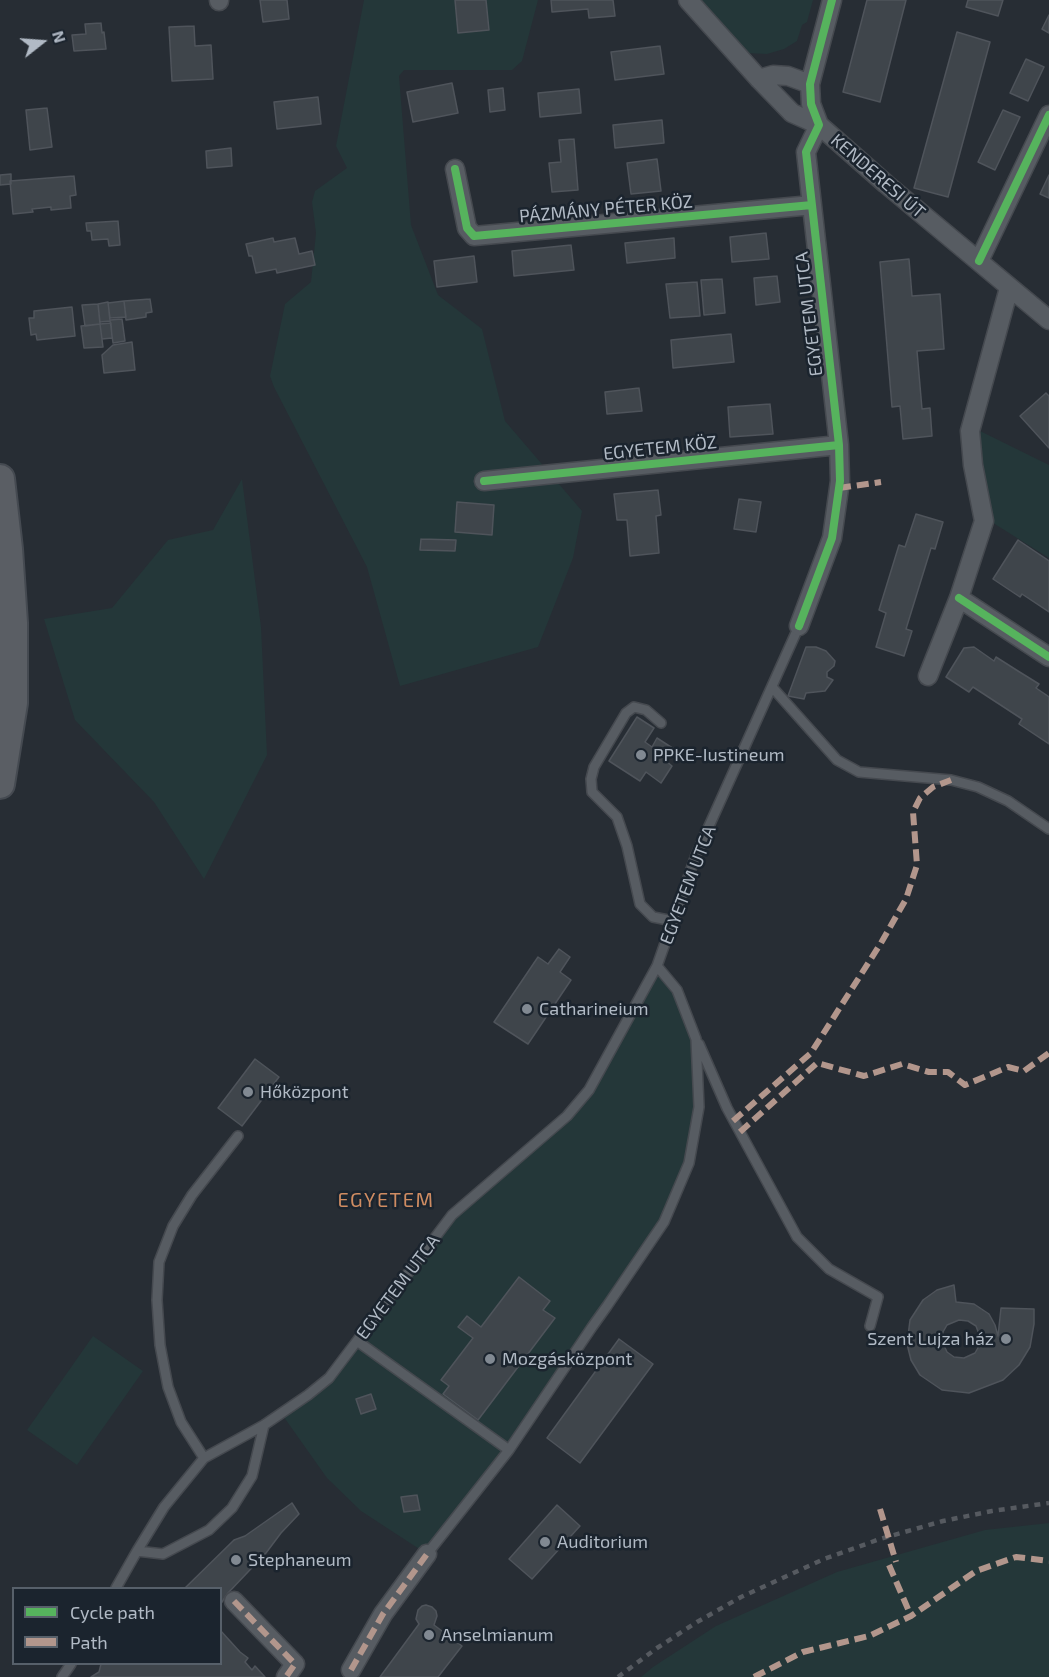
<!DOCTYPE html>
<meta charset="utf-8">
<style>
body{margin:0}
#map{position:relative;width:1049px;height:1677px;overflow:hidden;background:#272d34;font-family:"Exo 2",sans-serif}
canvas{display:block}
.legend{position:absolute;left:12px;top:1587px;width:210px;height:78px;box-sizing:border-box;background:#1b242e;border:2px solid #57606a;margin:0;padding:8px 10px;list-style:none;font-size:18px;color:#b1bac5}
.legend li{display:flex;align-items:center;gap:12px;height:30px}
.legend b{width:30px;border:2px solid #57606a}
.north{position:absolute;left:12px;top:12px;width:60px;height:60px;-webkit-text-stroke:4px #1b242e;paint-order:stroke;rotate:73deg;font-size:16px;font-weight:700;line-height:24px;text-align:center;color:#b1bac5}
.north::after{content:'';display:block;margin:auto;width:21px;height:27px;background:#b1bac5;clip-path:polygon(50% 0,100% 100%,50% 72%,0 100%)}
</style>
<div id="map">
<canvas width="1049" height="1677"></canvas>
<ul class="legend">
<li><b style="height:8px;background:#56b35d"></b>Cycle path</li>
<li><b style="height:8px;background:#b2968c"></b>Path</li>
</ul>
<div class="north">N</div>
</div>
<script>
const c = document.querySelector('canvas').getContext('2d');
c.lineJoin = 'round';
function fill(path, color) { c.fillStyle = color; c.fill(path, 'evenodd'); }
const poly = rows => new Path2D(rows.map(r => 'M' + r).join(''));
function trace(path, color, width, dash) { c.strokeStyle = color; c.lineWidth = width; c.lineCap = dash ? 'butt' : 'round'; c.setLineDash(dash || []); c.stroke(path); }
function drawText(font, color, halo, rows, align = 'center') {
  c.font = font + ' "Exo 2",sans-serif'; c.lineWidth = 5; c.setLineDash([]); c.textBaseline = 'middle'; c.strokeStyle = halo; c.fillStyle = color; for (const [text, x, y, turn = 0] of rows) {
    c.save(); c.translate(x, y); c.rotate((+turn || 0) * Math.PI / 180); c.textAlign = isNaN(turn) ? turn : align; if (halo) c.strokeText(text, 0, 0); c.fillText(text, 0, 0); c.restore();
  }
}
const green = poly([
 [364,0,538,0,522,61,512,70,404,70,399,76,411,225,438,295,482,329,505,421,582,511,573,558,538,647,400,686,367,567,274,387,270,376,285,304,311,282,316,233,312,202,315,191,347,168,336,146],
 [698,0,813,0,807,22,802,25,797,41,784,49,767,54,747,53],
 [978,430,1049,465,1049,558,990,521],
 [242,479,261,627,267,755,204,879,154,802,75,720,44,619,112,608,168,540,213,530],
 [657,966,677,990,696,1039,699,1107,689,1163,664,1222,509,1450,427,1554,361,1511,327,1478,281,1413,329,1378,452,1215,589,1090],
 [93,1336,143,1371,77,1465,27,1430],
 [1049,1523,1049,1677,641,1677,653,1667,716,1626,837,1572,985,1530]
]);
const building = poly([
 [260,0,287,0,289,19,263,22,260,0],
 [455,0,486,0,489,30,458,33,455,0],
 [551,0,613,0,615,16,589,18,588,9,552,12,551,0],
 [867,0,906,0,880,102,843,92,867,0],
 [968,0,1003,0,998,16,966,7,968,0],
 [1049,15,1049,33,1042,29,1049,15],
 [101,23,102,33,104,32,106,49,74,51,72,35,86,34,85,24,101,23],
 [194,26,195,46,211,45,213,79,172,81,169,27,194,26],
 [957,32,990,42,948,197,914,188,957,32],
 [660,46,664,74,615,80,611,52,660,46],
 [1026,59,1044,67,1028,101,1010,93,1026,59],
 [452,83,458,113,413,122,407,92,452,83],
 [503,88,505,110,490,112,488,90,503,88],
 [579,89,581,113,540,117,538,93,579,89],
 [318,97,321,124,277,129,274,102,318,97],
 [47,108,52,147,30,150,26,110,47,108],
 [1003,110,1020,117,995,170,978,162,1003,110],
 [662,120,664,143,615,148,613,125,662,120],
 [574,139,578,190,552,192,549,163,561,162,559,140,574,139],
 [231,148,232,166,207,168,206,151,231,148],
 [657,159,661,191,631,194,627,163,657,159],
 [11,174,11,184,0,185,0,175,11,174],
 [1049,175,1049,198,1040,194,1049,175],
 [74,176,76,195,70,196,71,208,51,210,51,207,32,209,33,212,13,214,10,181,74,176],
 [118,221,120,245,109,246,108,239,92,240,91,231,87,231,86,223,118,221],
 [766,233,769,259,732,262,730,237,766,233],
 [273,238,274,242,295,238,299,254,312,251,315,265,277,273,276,269,256,273,252,256,249,256,246,244,273,238],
 [674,238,675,258,627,263,625,243,674,238],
 [571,245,574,270,514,276,512,251,571,245],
 [474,256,477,282,437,287,434,261,474,256],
 [909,259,912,296,940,294,944,349,917,351,922,409,930,408,932,436,903,439,900,406,892,407,880,262,909,259],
 [777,276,780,302,756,305,754,278,777,276],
 [722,279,725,313,704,315,701,280,722,279],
 [697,282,700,316,670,318,666,284,697,282],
 [150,299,152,312,146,313,146,317,126,320,124,301,150,299],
 [124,301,126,317,110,318,108,303,124,301],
 [108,302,110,321,100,322,98,304,108,302],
 [98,304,100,324,85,326,82,305,98,304],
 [72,307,75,336,37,340,36,334,31,335,29,318,34,318,34,311,72,307],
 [122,319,125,341,113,343,110,320,122,319],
 [111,323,112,338,102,339,100,324,111,323],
 [100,324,103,347,84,348,81,326,100,324],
 [731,334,734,362,673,368,671,340,731,334],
 [132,342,135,370,104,373,102,355,113,345,132,342],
 [639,388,642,411,607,414,605,392,639,388],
 [1046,393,1049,396,1049,448,1020,416,1046,393],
 [770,404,773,434,730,437,728,407,770,404],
 [658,490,661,515,656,516,659,553,630,556,627,520,617,520,614,494,658,490],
 [739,499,761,502,756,532,734,529,739,499],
 [457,502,494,505,492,535,455,532,457,502],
 [916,514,943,522,935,549,931,548,906,629,912,631,904,656,876,647,886,613,879,610,899,545,905,547,916,514],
 [421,539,456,540,455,551,420,550,421,539],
 [1018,540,1049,561,1049,612,1022,594,1020,597,993,579,1018,540],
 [806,647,816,647,826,651,835,661,834,666,827,672,827,677,833,680,825,691,806,693,804,699,788,696,806,647],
 [974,647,994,661,996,657,1018,671,1039,684,1036,688,1049,697,1049,744,1019,724,1022,719,973,687,969,692,946,677,964,648,974,647],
 [637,717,654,728,645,742,652,747,657,738,674,749,666,761,672,766,661,783,646,772,640,781,609,761,637,717],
 [559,949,570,957,560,972,571,980,528,1044,494,1022,538,957,548,964,559,949],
 [255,1059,279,1077,242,1126,218,1108,255,1059],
 [519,1277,550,1301,543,1310,555,1318,478,1420,443,1394,449,1386,441,1380,473,1338,458,1327,467,1316,481,1327,519,1277],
 [954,1285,956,1302,974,1304,989,1314,995,1325,998,1336,1001,1308,1034,1309,1034,1324,1030,1347,1019,1365,1003,1380,969,1393,942,1390,920,1375,911,1360,907,1344,910,1320,923,1300,937,1290,954,1285],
 [959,1320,968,1321,976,1326,980,1337,979,1346,975,1353,964,1358,954,1357,947,1352,942,1341,943,1332,947,1325,959,1320],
 [619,1339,653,1364,580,1463,547,1438,619,1339],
 [371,1394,376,1409,361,1414,356,1399,371,1394],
 [417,1495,420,1510,404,1512,401,1497,417,1495],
 [292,1503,299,1514,281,1533,266,1553,228,1593,220,1605,220,1588,185,1588,234,1540,245,1536,292,1503],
 [557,1505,580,1526,532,1579,509,1559,557,1505],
 [426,1605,432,1607,436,1611,437,1616,434,1625,462,1646,438,1677,380,1677,419,1624,416,1619,418,1610,422,1606,426,1605],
 [220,1630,240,1652,248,1658,245,1662,252,1670,255,1666,265,1677,91,1677,99,1672,101,1664,220,1664,220,1630]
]);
const lane = poly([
 [772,687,837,760,859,772,951,780,978,787,1008,801,1049,829],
 [661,723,646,710,634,707,626,713,594,767,591,779,592,792,617,817,627,846,640,904,653,917,673,921],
 [699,1044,727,1108,797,1237,829,1269,878,1297,870,1326],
 [357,1341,509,1450],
 [204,1458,181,1422,168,1387,160,1345,157,1300,159,1262,173,1226,192,1195,238,1136],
 [137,1551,163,1554,209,1530,232,1508,252,1476,264,1425],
 [427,1554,509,1450,592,1327,607,1306,664,1222,689,1163,699,1107,696,1039,677,990,657,966],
 [116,1588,137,1551,164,1507,204,1458,264,1425,308,1395,329,1378,452,1215,567,1116,589,1090,657,966,696,855,799,626],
 [62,1677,71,1664]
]);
const street = poly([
 [219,0,219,1],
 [688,0,759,79,792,113,819,125,886,184,1049,320],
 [759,79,773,75,788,76,810,84],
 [455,169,467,228,474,236,812,205],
 [979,261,1049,115],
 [484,481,839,445],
 [959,598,1049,657],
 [799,626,832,538,840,481,839,445,806,152,819,125,811,104,810,84,832,0],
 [928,676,959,598,984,521,973,465,970,431,1009,288],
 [234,1601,295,1664,286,1677],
 [351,1670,383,1614,427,1554]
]);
const primary = poly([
 [0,479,8,549,13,623,13,703,0,784]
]);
const rail = poly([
 [618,1677,657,1648,697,1622,741,1597,824,1559,880,1539,943,1521,992,1511,1049,1503]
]);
const quiet = poly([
 [839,488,881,482],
 [733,1121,811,1053,881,943,906,899,917,865,913,812,920,798,933,787,951,780],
 [740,1132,817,1063,864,1076,902,1064,929,1072,948,1072,965,1085,1008,1067,1024,1071,1049,1053],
 [880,1509,896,1562],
 [889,1565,911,1616],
 [234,1601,295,1664,286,1677],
 [351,1670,383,1614,427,1554],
 [754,1677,803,1652,869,1636,911,1616,976,1571,1016,1557,1049,1561]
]);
const cycleway = poly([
 [455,169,467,228,474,236,812,205],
 [979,261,1049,115],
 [484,481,839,445],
 [959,598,1049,657],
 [799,626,832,538,840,481,839,445,806,152,819,125,811,104,810,84,832,0]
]);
const markers = [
 [641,755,6,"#818992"],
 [527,1009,6,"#818992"],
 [248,1092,6,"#818992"],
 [1006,1339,6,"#818992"],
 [490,1359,6,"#818992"],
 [545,1542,6,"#818992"],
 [236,1560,6,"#818992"],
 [429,1635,6,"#818992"]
];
const streetNames = [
 ["KENDERESI ÚT",878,176,41],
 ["PÁZMÁNY PÉTER KÖZ",606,209,-5],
 ["EGYETEM UTCA",809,314,-97],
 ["EGYETEM KÖZ",660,448,-6],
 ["EGYETEM UTCA",688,885,-69],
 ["EGYETEM UTCA",398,1287,-53]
];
const poiNames = [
 ["PPKE-Iustineum",653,755],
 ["Catharineium",539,1009],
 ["Hőközpont",260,1092],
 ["Szent Lujza ház",994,1339,"right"],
 ["Mozgásközpont",502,1359],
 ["Auditorium",557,1542],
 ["Stephaneum",248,1560],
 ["Anselmianum",441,1635]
];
const neighbourhoodNames = [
 ["EGYETEM",386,1200]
];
fill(green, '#243739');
fill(building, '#3f454b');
trace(building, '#4f545b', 1.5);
trace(lane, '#45494f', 12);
trace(street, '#45494f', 21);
trace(primary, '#454a51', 32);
trace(lane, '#575c62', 9);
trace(street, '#575c62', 18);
trace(primary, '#5a5e64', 28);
trace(rail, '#565a60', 4.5, [6, 6]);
trace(quiet, '#b2968c', 6, [12, 6]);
trace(cycleway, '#56b35d', 8);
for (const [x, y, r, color] of markers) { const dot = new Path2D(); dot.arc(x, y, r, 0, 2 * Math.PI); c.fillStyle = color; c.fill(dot); trace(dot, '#1b242e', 2); }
drawText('18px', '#b1bac5', '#1b242e', streetNames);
drawText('18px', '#b1bac5', '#1b242e', poiNames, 'left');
c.letterSpacing = '1.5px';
drawText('20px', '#cf8c62', '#1b242e', neighbourhoodNames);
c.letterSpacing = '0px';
</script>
